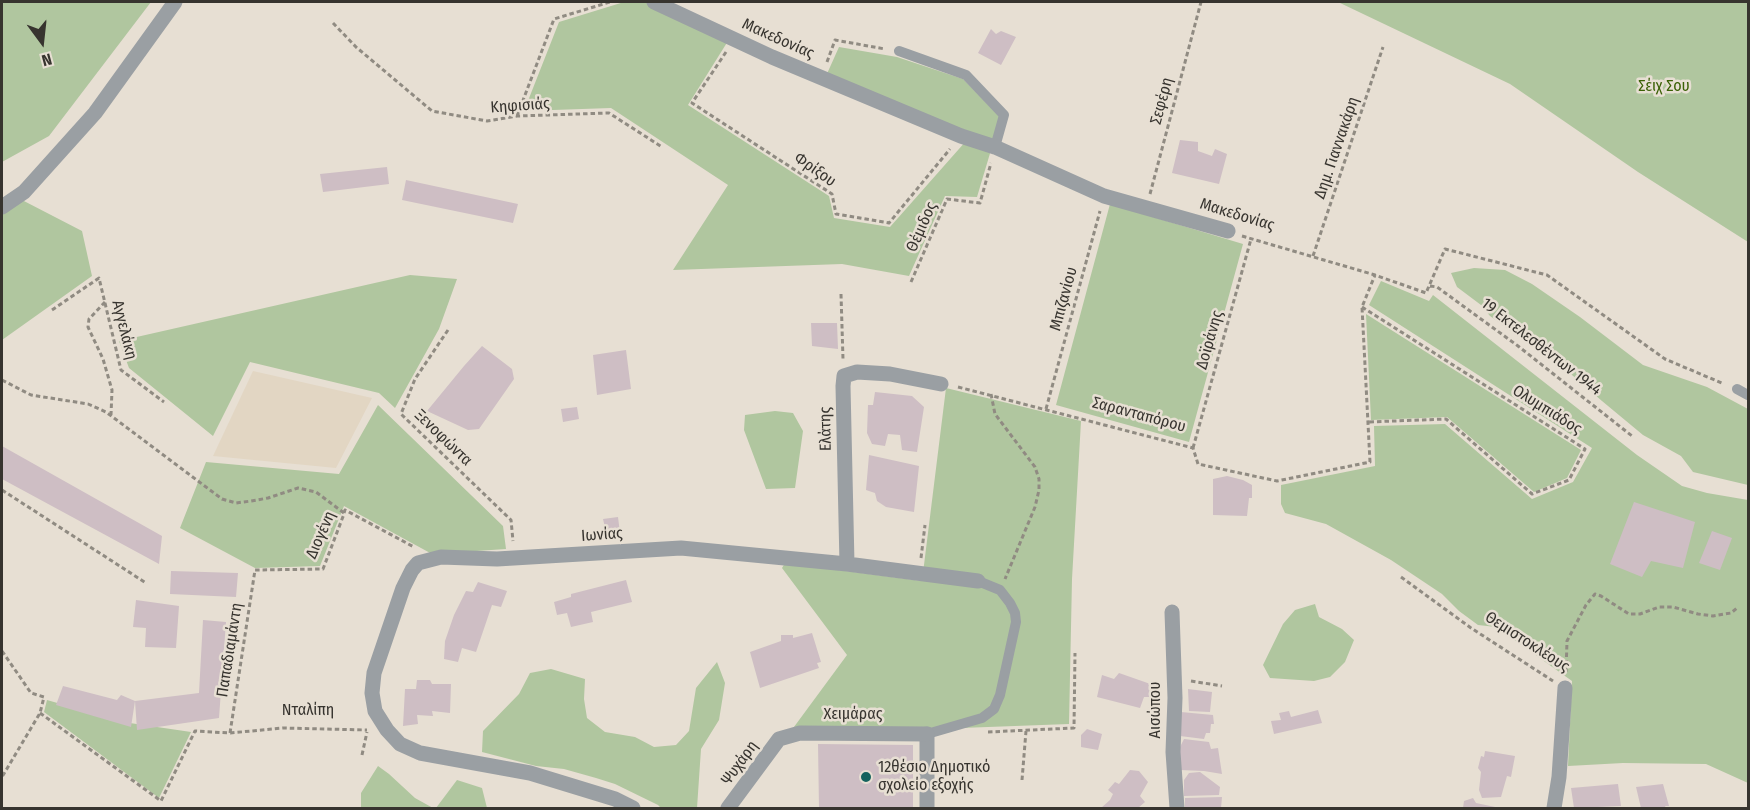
<!DOCTYPE html>
<meta charset="utf-8">
<style>
body{margin:0}
#map{position:relative;width:1750px;height:810px;overflow:hidden;background:#e7dfd3;font-family:"Fira Sans Condensed",sans-serif}
canvas{display:block}
.frame{position:absolute;inset:0;border:3px solid #37342f;pointer-events:none}
.north{position:absolute;left:12px;top:12px;width:60px;height:60px;-webkit-text-stroke:4px #e7dfd3;paint-order:stroke;rotate:165deg;font-size:16px;font-weight:700;line-height:24px;text-align:center;color:#37342f}
.north::after{content:'';display:block;margin:auto;width:21px;height:27px;background:#37342f;clip-path:polygon(50% 0,100% 100%,50% 72%,0 100%)}
</style>
<div id="map">
<canvas width="1750" height="810"></canvas>
<div class="frame"></div>
<div class="north">N</div>
</div>
<script>
const c = document.querySelector('canvas').getContext('2d');
c.lineJoin = 'round';
function fill(path, color) { c.fillStyle = color; c.fill(path, 'evenodd'); }
const poly = rows => new Path2D(rows.map(r => 'M' + r).join(''));
function trace(path, color, width, dash) { c.strokeStyle = color; c.lineWidth = width; c.lineCap = dash ? 'butt' : 'round'; c.setLineDash(dash || []); c.stroke(path); }
function drawText(font, color, halo, rows, align = 'center') {
  c.font = font + ' "Fira Sans Condensed",sans-serif'; c.lineWidth = 5; c.setLineDash([]); c.textBaseline = 'middle'; c.strokeStyle = halo; c.fillStyle = color; for (const [text, x, y, turn = 0] of rows) {
    c.save(); c.translate(x, y); c.rotate((+turn || 0) * Math.PI / 180); c.textAlign = isNaN(turn) ? turn : align; if (halo) c.strokeText(text, 0, 0); c.fillText(text, 0, 0); c.restore();
  }
}
const built = poly([
 [253,371,372,398,336,468,213,456]
]);
const green = poly([
 [2,2,151,2,49,136,2,162],
 [624,2,646,2,728,41,688,105,829,196,834,218,890,227,966,141,991,150,977,197,945,196,909,276,842,264,673,270,728,185,611,108,524,111,559,22],
 [1338,2,1748,2,1748,242,1638,172,1510,84],
 [839,47,897,57,963,79,1000,117,993,142,826,76],
 [22,200,82,231,92,276,2,340,2,213],
 [1110,204,1243,244,1189,442,1056,405],
 [1474,268,1505,270,1532,284,1580,317,1643,365,1707,387,1748,409,1748,485,1693,472,1681,456,1643,435,1602,401,1542,349,1519,337,1490,316,1481,305,1457,287,1451,273],
 [410,275,457,279,439,329,395,408,379,393,250,362,213,436,129,368,119,341],
 [1381,281,1429,301,1433,295,1637,455,1682,486,1707,493,1748,500,1748,783,1706,764,1623,763,1568,766,1572,681,1496,627,1478,625,1459,611,1442,594,1391,560,1326,524,1285,513,1281,504,1281,485,1375,466,1374,426,1445,424,1532,499,1573,482,1592,448,1369,305],
 [1366,314,1581,450,1567,478,1534,492,1447,417,1371,420],
 [946,388,1081,421,1072,579,1069,724,934,729,791,731,847,655,782,568,785,563,922,581],
 [378,405,503,526,506,549,432,554,344,506,320,566,255,568,180,528,206,462,339,474],
 [775,411,793,413,803,431,795,488,766,489,744,430,745,415],
 [1315,604,1319,617,1342,629,1354,640,1345,662,1330,677,1314,681,1270,678,1263,665,1283,624,1295,610],
 [717,662,725,683,719,720,701,749,697,808,661,808,658,805,615,784,596,778,564,769,536,766,482,752,483,731,519,694,530,673,551,669,585,679,584,699,587,718,605,732,635,737,654,747,676,745,689,731,696,688],
 [47,700,123,722,191,732,159,798,44,712],
 [378,766,389,774,415,798,433,808,361,808,361,793],
 [457,780,482,788,487,808,436,808]
]);
const building = poly([
 [991,29,996,34,1001,31,1016,37,1001,65,978,53],
 [1180,140,1198,142,1198,151,1212,156,1215,149,1227,154,1219,184,1172,173],
 [387,167,389,184,323,192,320,174],
 [406,180,518,204,513,223,402,200],
 [811,323,837,323,838,349,812,346],
 [482,346,512,369,514,379,479,429,468,430,427,411,464,366],
 [626,350,631,389,597,395,593,355],
 [875,392,912,396,924,407,917,452,902,450,900,435,888,434,885,446,872,444,867,433,868,405,873,405],
 [577,407,579,419,563,422,561,409],
 [2,446,162,536,159,564,2,479],
 [869,455,919,466,914,512,886,507,877,501,875,493,866,490],
 [1227,476,1243,480,1252,485,1252,498,1249,498,1247,516,1213,515,1213,479],
 [1634,502,1695,522,1683,568,1651,561,1642,577,1610,564],
 [618,517,620,533,607,536,603,519],
 [1712,531,1732,538,1720,570,1699,563],
 [171,571,238,573,236,597,170,594],
 [626,580,632,602,591,612,593,622,571,627,567,613,557,615,554,602,571,597,571,594],
 [478,582,507,591,501,607,492,605,476,652,462,648,458,662,444,659,445,641,454,615,466,591,473,592],
 [136,600,179,606,176,648,145,647,146,628,133,627],
 [203,620,226,622,219,718,137,730,135,701,131,727,56,705,63,686,117,700,121,695,135,701,199,693],
 [812,633,821,662,817,663,819,668,760,688,750,652,781,641,781,635,793,635,793,638],
 [1119,673,1159,687,1155,697,1144,697,1140,708,1097,697,1102,675,1114,679],
 [417,680,430,680,432,684,451,684,450,713,432,711,433,716,417,715,418,724,403,726,405,689,416,689],
 [1188,689,1212,692,1210,712,1189,711],
 [1318,710,1322,723,1274,734,1271,721,1281,720,1279,713,1289,711,1291,717],
 [1181,712,1213,715,1214,724,1211,724,1210,733,1206,733,1204,739,1180,736],
 [1087,729,1102,734,1098,750,1081,747,1081,735],
 [1184,739,1209,742,1211,749,1218,748,1222,774,1204,771,1180,770,1179,749],
 [818,744,913,745,913,808,819,808],
 [1485,751,1515,756,1511,777,1507,776,1501,797,1482,798,1479,790,1481,772,1478,768,1481,756,1484,757],
 [1130,770,1139,771,1148,782,1140,796,1145,802,1138,808,1101,808,1110,800,1113,794,1108,790,1115,782,1119,784],
 [1200,772,1220,787,1219,795,1184,796,1184,780,1189,773],
 [1618,784,1621,806,1574,808,1571,788],
 [1663,784,1669,806,1665,806,1666,808,1641,808,1636,787],
 [1222,797,1221,808,1185,808,1185,798],
 [1473,798,1476,803,1500,808,1463,808,1464,801]
]);
const path = poly([
 [333,23,356,47,432,111,487,121,517,116,609,113,662,147],
 [726,52,692,103,832,194,836,214,889,223,950,149],
 [827,62,835,40,885,49],
 [517,116,554,19,610,2],
 [1150,194,1201,2],
 [1242,236,1375,275,1426,293,1445,249,1547,275,1665,359,1724,384],
 [1313,256,1383,47],
 [911,282,947,199,980,203,991,163],
 [1430,286,1437,287,1518,346,1632,436],
 [841,294,843,359],
 [105,302,89,319,88,327,103,359,112,390,111,415],
 [1362,307,1585,449,1569,480,1532,494,1446,419,1368,422],
 [52,310,99,278,121,370,164,402],
 [448,330,415,379,401,414,511,520,513,541],
 [2,380,31,395,88,404,106,412,222,499,236,503,251,501,268,498,298,488,316,492,344,513],
 [958,387,1193,448,1198,464,1277,481,1370,462,1362,307,1375,275],
 [991,394,995,414,1035,467,1039,479,1039,490,1035,507,1005,579],
 [1046,409,1100,211],
 [1193,448,1251,239],
 [2,490,146,583],
 [344,513,345,510,414,547],
 [921,558,925,525],
 [1401,577,1471,628,1553,681],
 [2,651,31,693,44,697,40,713,2,777],
 [1566,672,1567,641,1586,605,1595,594,1601,596,1629,614,1640,614,1659,607,1673,607,1698,614,1713,616,1731,613,1737,608],
 [1191,681,1222,686],
 [40,713,161,801,195,731,230,733,283,728,367,730],
 [988,732,1074,728,1075,653],
 [230,733,255,570,323,569,344,514],
 [362,755,367,732],
 [1022,780,1026,731]
]);
const service = poly([
 [899,51,966,75,1004,115,995,147],
 [1737,389,1748,395],
 [927,734,982,718,994,709,1000,695,1016,622,1015,613,1010,603,1000,590,978,581]
]);
const pedestrian = poly([
 [927,734,927,808]
]);
const minor = poly([
 [654,2,772,57,961,136,995,147,1104,196,1228,231],
 [2,207,24,192,95,113,175,2],
 [847,564,843,386,844,376,857,372,890,374,941,384],
 [1172,612,1175,698,1173,752,1177,808],
 [633,808,615,799,530,773,420,753,400,744,387,730,375,711,372,693,374,673,403,588,412,570,418,563,441,557,497,559,681,548,847,564,978,581],
 [728,808,779,739,800,733,927,734],
 [1554,808,1559,777,1565,688]
]);
const markers = [
 [866,777,6,"#14635e"]
];
const streetNames = [
 ["Μακεδονίας",778,39,24],
 ["Σεφέρη",1162,101,-75],
 ["Κηφισιάς",520,106,-4],
 ["Δημ. Γιαννακάρη",1337,148,-71],
 ["Φρίξου",815,170,35],
 ["Μακεδονίας",1237,215,17],
 ["Θέμιδος",922,227,-66],
 ["Μπιζανίου",1064,299,-75],
 ["Αγγελάκη",124,330,76],
 ["Δοϊράνης",1210,340,-74],
 ["19 Εκτελεσθέντων 1944",1541,347,38],
 ["Ολυμπιάδος",1547,410,32],
 ["Σαρανταπόρου",1139,415,15],
 ["Ελάτης",826,429,-91],
 ["Ξενοφώντα",443,438,44],
 ["Διογένη",321,535,-66],
 ["Ιωνίας",602,535,-4],
 ["Θεμιστοκλέους",1527,642,33],
 ["Παπαδιαμάντη",230,650,-81],
 ["Αισώπου",1156,710,-90],
 ["Νταλίπη",308,711],
 ["Χειμάρας",853,715],
 ["Ψυχάρη",740,763,-54]
];
const parkNames = [
 ["Σέιχ Σου",1664,87]
];
const poiNames = [
 ["12θέσιο Δημοτικό",878,768],
 ["σχολείο εξοχής",878,786]
];
fill(built, '#e2d6c3');
fill(green, '#b0c69f');
fill(building, '#cebec4');
trace(path, '#908b82', 3, [4.5, 3]);
trace(service, '#9a9fa3', 10);
trace(pedestrian, '#9a9fa3', 15);
trace(minor, '#9a9fa3', 15);
for (const [x, y, r, color] of markers) { const dot = new Path2D(); dot.arc(x, y, r, 0, 2 * Math.PI); c.fillStyle = color; c.fill(dot); trace(dot, '#e7dfd3', 2); }
drawText('16px', '#37342f', '#e7dfd3', streetNames);
drawText('16px', '#3b6106', '#e7dfd3', parkNames);
drawText('16px', '#37342f', '#e7dfd3', poiNames, 'left');
</script>
